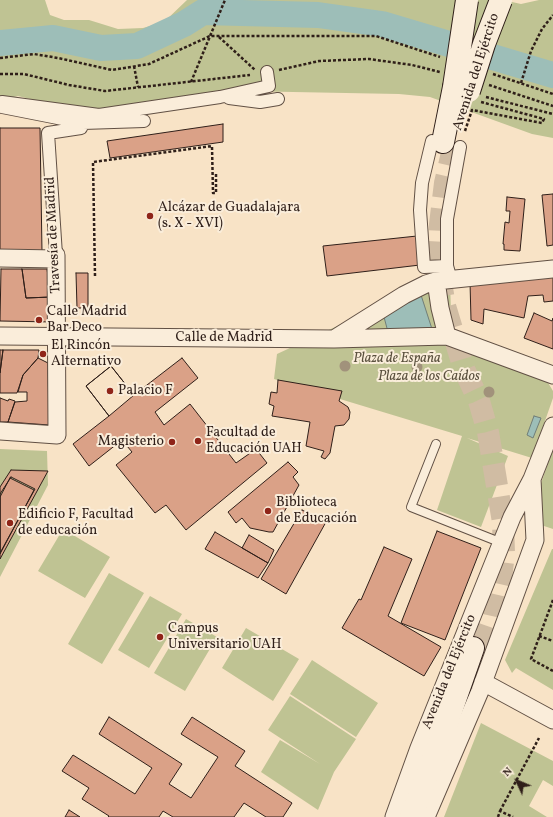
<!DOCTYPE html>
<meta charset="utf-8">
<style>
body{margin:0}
#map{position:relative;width:553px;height:817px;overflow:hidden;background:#f8e3c6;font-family:Vollkorn,serif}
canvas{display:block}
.north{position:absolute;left:497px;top:761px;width:40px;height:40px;-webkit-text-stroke:3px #faedda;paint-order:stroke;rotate:314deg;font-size:11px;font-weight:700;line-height:16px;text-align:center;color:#2f1f19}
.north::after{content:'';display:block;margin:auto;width:14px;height:18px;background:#2f1f19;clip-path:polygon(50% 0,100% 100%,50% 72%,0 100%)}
</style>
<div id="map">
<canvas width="553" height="817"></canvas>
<div class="north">N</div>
</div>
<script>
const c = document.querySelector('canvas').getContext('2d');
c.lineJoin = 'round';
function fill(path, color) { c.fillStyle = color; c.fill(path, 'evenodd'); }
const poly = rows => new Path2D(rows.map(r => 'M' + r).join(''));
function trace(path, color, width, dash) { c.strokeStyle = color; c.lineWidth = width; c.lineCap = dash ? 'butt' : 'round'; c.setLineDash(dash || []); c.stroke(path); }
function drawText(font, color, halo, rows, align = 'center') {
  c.font = font + ' Vollkorn,serif'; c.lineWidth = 4; c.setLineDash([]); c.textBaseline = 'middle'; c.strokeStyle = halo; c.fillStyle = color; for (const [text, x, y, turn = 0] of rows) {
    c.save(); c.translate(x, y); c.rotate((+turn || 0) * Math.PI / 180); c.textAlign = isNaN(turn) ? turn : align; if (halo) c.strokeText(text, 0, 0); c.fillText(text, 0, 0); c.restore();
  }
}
const green = poly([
 [0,0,45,0,50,15,64,20,89,20,118,29,143,28,164,22,187,0,503,0,521,4,539,0,553,0,553,138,532,134,430,97,399,94,240,91,138,109,75,110,18,96,0,100],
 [450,280,452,347,544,376,553,391,553,398,532,458,467,438,508,456,481,527,437,510,462,436,274,379,277,354,404,295],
 [0,449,47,451,48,485,0,577],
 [553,449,553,529,541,525,538,492],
 [63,529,110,557,85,598,38,571],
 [552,549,553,549,553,690,516,668,512,673,505,660],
 [109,573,144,593,102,664,68,644],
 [150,596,182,614,149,668,118,650],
 [186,619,217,637,185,691,154,673],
 [246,628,299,659,273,701,222,668],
 [312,660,378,703,356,737,290,694],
 [290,696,356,739,334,772,318,810,261,772,280,740,320,764,268,730],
 [481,723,553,761,553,786,543,780,529,806,547,817,444,817]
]);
const water = poly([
 [421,295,432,329,388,332,384,317,421,295],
 [534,416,541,418,533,438,527,435,534,416]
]);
const river = poly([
 [0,43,53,38,101,48,137,46,184,24,203,12,318,15,382,24,553,75]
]);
const building = poly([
 [223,124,223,142,110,158,107,141,223,124],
 [0,128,40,128,42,252,0,252,0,128],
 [553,194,553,245,547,246,542,195,553,194],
 [507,197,525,199,520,251,504,250,504,244,503,244,505,222,509,223,510,211,506,211,507,197],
 [417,236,420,265,327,276,323,246,417,236],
 [1,269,22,269,26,298,51,297,54,322,0,321,1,269],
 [22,269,47,269,51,297,26,298,22,269],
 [76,273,88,273,88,308,77,308,76,273],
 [553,274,553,301,544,302,543,295,528,296,524,318,484,309,483,324,471,320,470,282,553,274],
 [534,313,552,321,553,318,553,349,524,338,534,313],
 [0,350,3,350,0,373,0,350],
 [3,350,39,350,38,358,23,375,17,393,0,393,0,373,3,350],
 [38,358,48,363,49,425,8,422,15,402,27,401,27,392,18,392,23,375,38,358],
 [182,358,198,378,155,412,164,425,190,404,236,463,256,449,267,463,186,530,166,505,155,513,116,465,132,452,122,440,89,466,73,444,109,416,86,386,111,366,134,395,182,358],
 [111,366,134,395,109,416,86,386,111,366],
 [278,380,342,391,339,401,348,407,350,412,349,419,344,425,335,426,330,453,325,459,321,457,324,451,306,446,310,422,272,416,274,406,269,404,271,392,277,393,278,380],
 [0,398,8,401,9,399,15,401,8,422,0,422,0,398],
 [288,462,298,472,293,477,299,485,273,532,269,532,250,528,242,518,236,523,228,512,288,462],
 [11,470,48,471,0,559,0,487,11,470],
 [11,477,35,489,0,553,0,494,11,477],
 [10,478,34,490,0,554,0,497,10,478],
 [302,510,326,522,286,594,261,579,302,510],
 [437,531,481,548,445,640,401,623,437,531],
 [215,532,268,563,258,578,205,549,215,532],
 [249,535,274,550,268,563,242,548,249,535],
 [384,547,412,559,388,616,441,647,424,676,342,628,359,599,361,600,384,547],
 [109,717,182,764,169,784,191,798,218,757,181,734,192,717,245,751,235,766,292,803,283,817,266,817,244,803,234,817,173,817,163,811,159,817,108,817,109,816,82,799,89,788,62,771,73,755,135,794,152,768,99,734,109,717],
 [69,810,80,817,65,817,69,810]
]);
const secondaryTunnel = poly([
 [454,144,445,183,440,224,438,265,445,306,464,369,479,401,488,432,503,522,504,554,501,578,492,618,481,650]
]);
const path = poly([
 [219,37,255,70],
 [0,58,34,54,58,58,112,70,149,64,210,36,376,36,440,57],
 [134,66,138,87],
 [279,70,319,61,369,59,412,65,440,72],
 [0,74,24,74,69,85,105,91,250,75],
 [493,74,553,94],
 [191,82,225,0],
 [521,83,531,51,542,29,553,15],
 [489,85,553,106],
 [486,97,553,114],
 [465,131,472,110,542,123,544,119,481,102],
 [95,276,93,162,212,146,213,193,216,193,216,173],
 [553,600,531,659,553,671],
 [539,636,553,641],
 [500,811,539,738],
 [498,817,500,811,513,817]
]);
const service = poly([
 [436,444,411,507,502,543]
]);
const pedestrian = poly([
 [229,98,260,102,278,99],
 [83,123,144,121],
 [432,141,422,183,420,210,424,267,447,266],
 [56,255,48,133,81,128,83,123,2,107,2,102,99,115,220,97,269,86,267,72],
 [449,273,447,266,447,219,460,147]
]);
const minor = poly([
 [0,258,56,259],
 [436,281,440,308,447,336],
 [0,336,334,339,447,336,553,375],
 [334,339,404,295,426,284,436,281,553,269],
 [0,431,57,435,56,255],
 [483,682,553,720],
 [394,817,419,748,512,517,532,479,553,426],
 [426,817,480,691,535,540,532,479]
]);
const secondary = poly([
 [443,142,454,87],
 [411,817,444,731,473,648]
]);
const secondaryBridge = poly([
 [454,87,467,0],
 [469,91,484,44,501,0]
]);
const trees = [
 [345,366],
 [417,367],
 [489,392]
];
const markers = [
 [150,216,4,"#8f2418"],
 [39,320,4,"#8f2418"],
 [43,354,4,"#8f2418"],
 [110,391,4,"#8f2418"],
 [198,441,4,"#8f2418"],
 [172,442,4,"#8f2418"],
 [268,511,4,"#8f2418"],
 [10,523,4,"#8f2418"],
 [160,637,4,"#8f2418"]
];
const streetNames = [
 ["Avenida del Ejército",477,72,-72],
 ["Travesía de Madrid",54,235,-93],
 ["Calle de Madrid",224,338],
 ["Avenida del Ejército",450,672,-68]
];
const poiNames = [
 ["Alcázar de Guadalajara",158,208],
 ["(s. X - XVI)",158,224],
 ["Calle Madrid",47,312],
 ["Bar Deco",47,328],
 ["El Rincón",51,346],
 ["Alternativo",51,362],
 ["Palacio F",118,391],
 ["Facultad de",206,433],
 ["Educación UAH",206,449],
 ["Magisterio",164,442,"right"],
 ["Biblioteca",276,503],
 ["de Educación",276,519],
 ["Edificio F, Facultad",18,515],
 ["de educación",18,531],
 ["Campus",168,629],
 ["Universitario UAH",168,645]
];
const parkNames = [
 ["Plaza de España",397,359],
 ["Plaza de los Caídos",429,377]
];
fill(green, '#bfc393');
fill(water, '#9dbeb8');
trace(water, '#717e78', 1);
trace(river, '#9dbeb8', 26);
fill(building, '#daa187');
trace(building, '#2f1f19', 1);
trace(secondaryTunnel, '#d0bca3', 22, [22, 11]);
trace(service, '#615044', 10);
trace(pedestrian, '#615044', 14);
trace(minor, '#615044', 19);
trace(secondary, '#2f1f19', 24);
trace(path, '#2f1f19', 2.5, [3, 2]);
trace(service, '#faedda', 8);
trace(pedestrian, '#faedda', 12);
trace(minor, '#faedda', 17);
trace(secondary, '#faedda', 22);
trace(secondaryBridge, '#2f1f19', 24, []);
trace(secondaryBridge, '#faedda', 22);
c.fillStyle = '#a1927b';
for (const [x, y] of trees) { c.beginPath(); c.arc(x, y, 5.5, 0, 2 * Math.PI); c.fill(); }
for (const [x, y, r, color] of markers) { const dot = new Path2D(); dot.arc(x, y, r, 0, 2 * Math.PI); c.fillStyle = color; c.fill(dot); trace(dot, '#faedda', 1.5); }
drawText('14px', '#2f1f19', '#faedda', streetNames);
drawText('14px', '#2f1f19', '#faedda', poiNames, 'left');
drawText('italic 14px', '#5a503e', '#faedda', parkNames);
</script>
